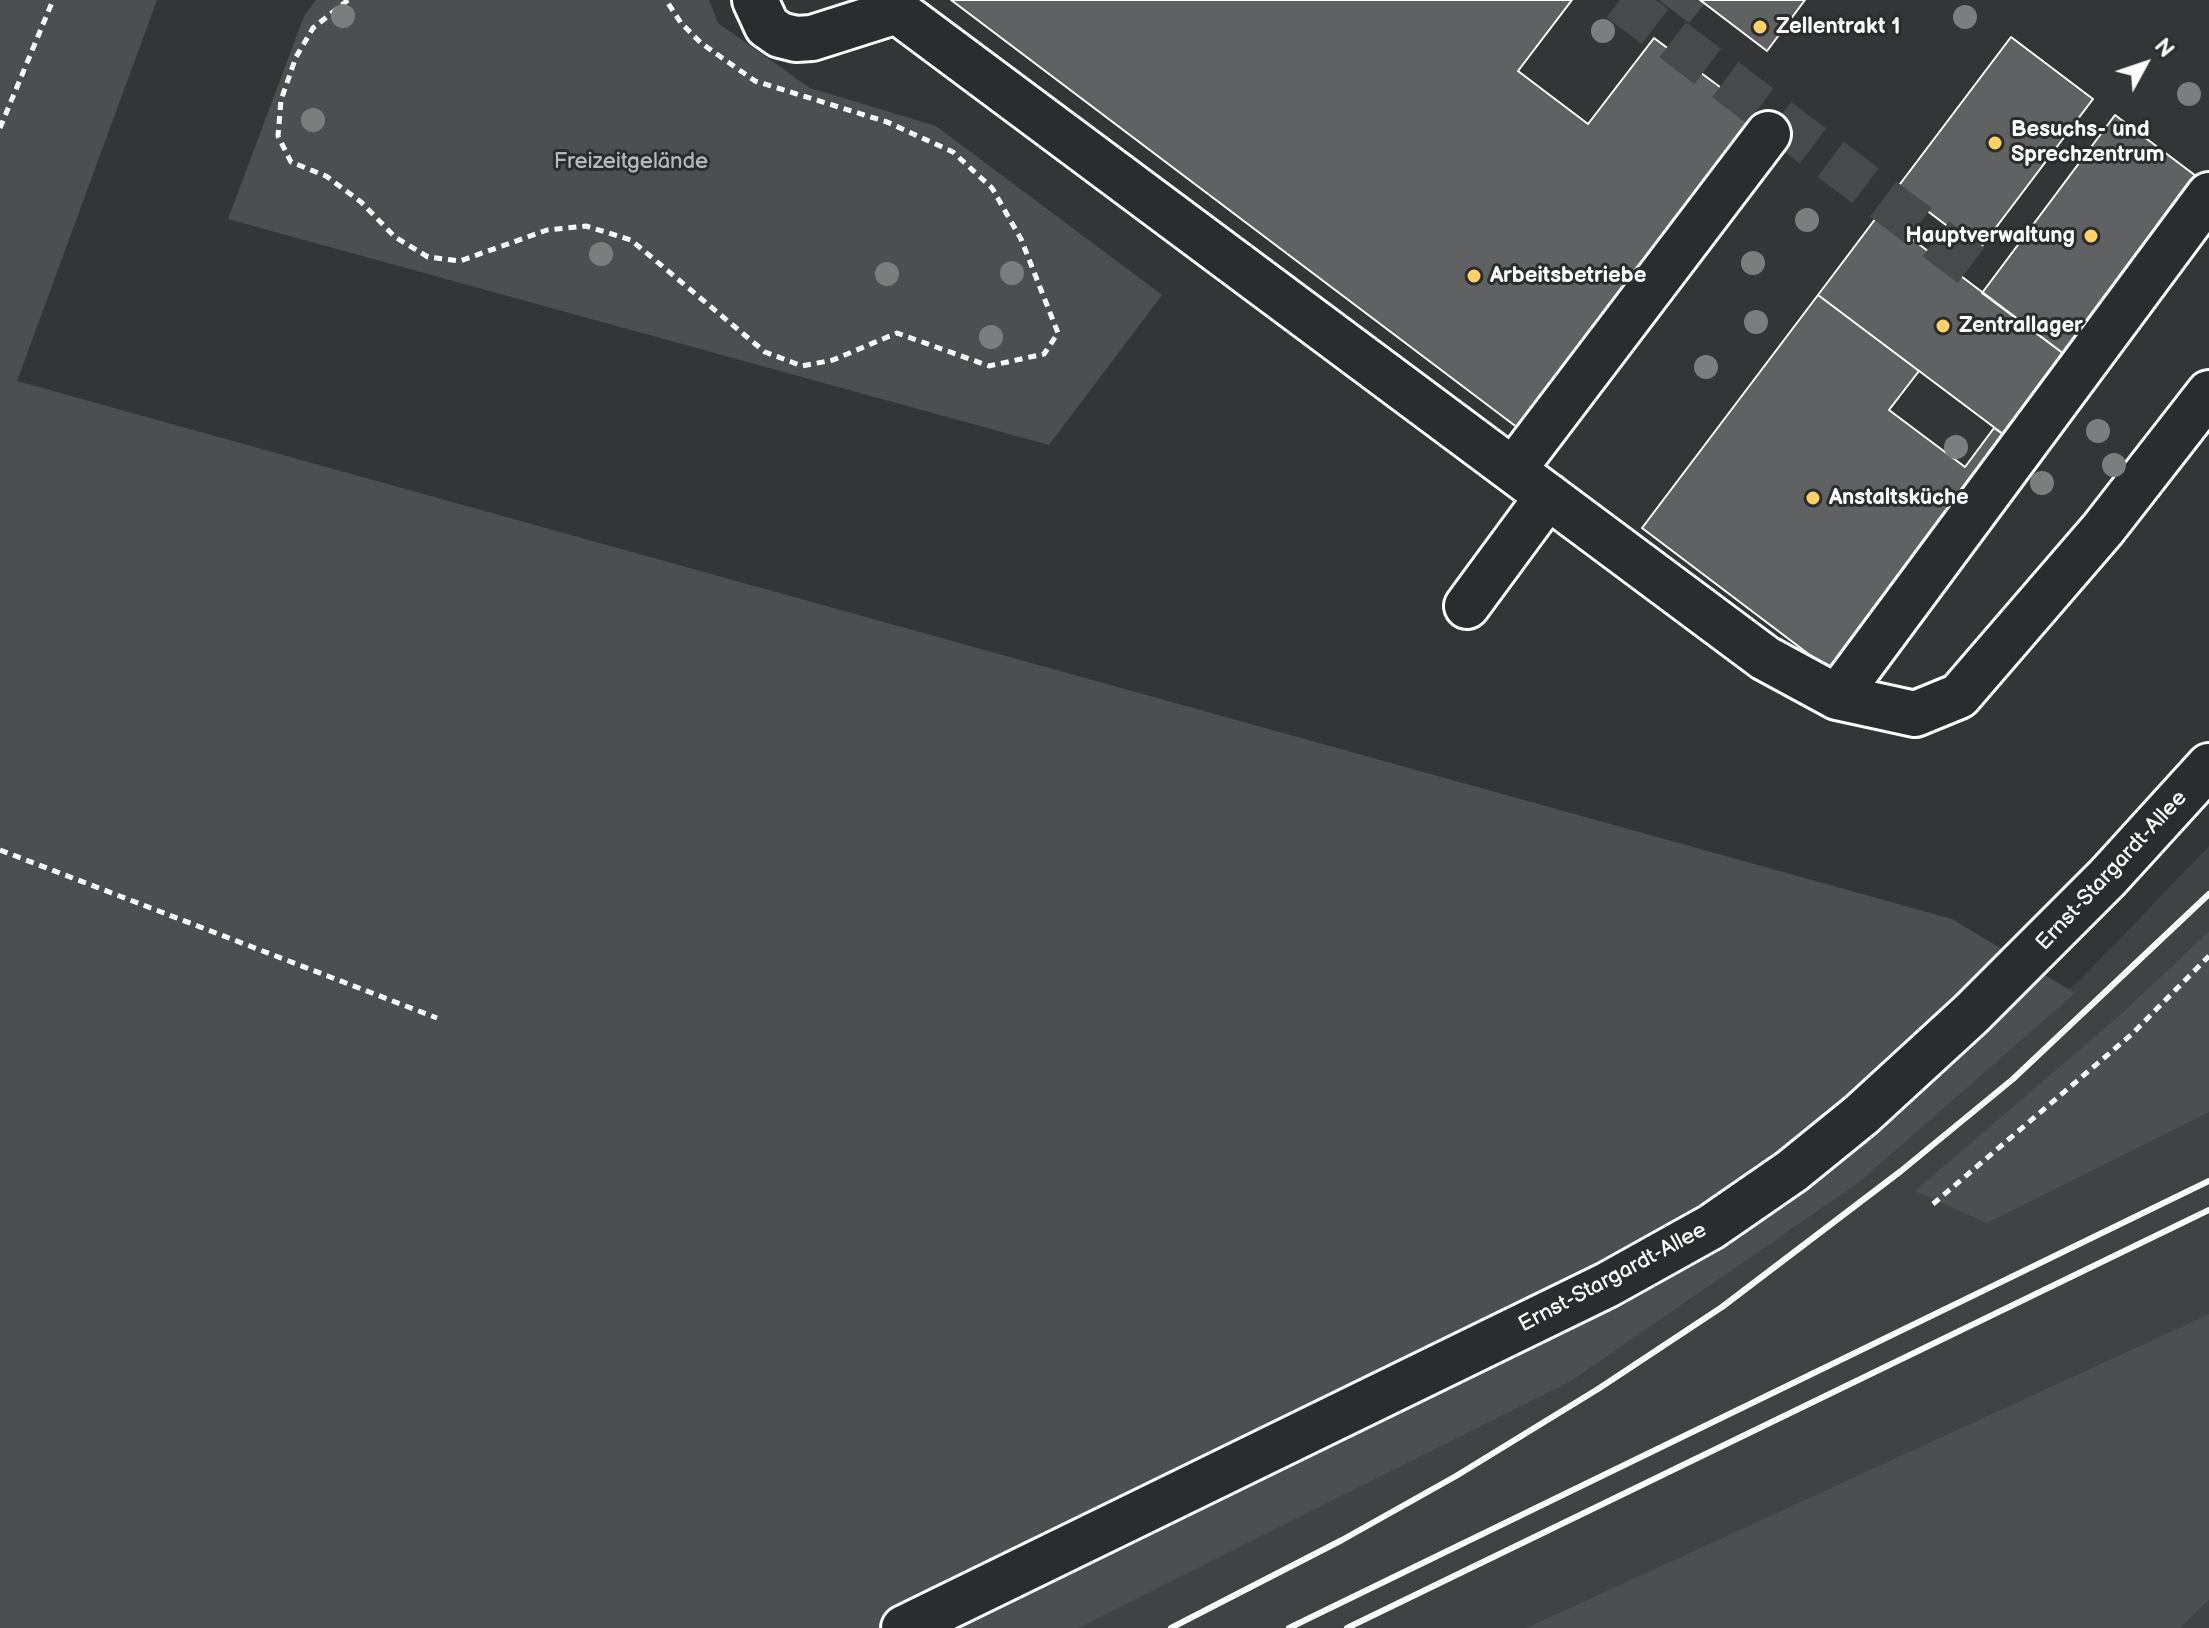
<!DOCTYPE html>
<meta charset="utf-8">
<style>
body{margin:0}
#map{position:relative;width:2209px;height:1628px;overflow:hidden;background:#333536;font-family:"Balsamiq Sans",sans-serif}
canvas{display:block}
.north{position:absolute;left:2105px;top:24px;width:80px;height:80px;-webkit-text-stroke:6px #2a2d2e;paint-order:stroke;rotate:50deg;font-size:22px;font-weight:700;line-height:32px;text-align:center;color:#fff}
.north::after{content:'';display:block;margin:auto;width:28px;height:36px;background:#fff;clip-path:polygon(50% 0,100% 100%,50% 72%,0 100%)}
</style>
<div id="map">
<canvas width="2209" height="1628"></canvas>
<div class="north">N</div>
</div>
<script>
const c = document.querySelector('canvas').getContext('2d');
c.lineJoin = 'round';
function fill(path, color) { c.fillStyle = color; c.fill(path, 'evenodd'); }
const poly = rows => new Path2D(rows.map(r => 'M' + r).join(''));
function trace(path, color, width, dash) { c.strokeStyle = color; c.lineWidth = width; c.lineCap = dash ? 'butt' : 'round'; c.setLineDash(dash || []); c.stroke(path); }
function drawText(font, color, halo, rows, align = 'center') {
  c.font = font + ' "Balsamiq Sans",sans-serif'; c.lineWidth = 6; c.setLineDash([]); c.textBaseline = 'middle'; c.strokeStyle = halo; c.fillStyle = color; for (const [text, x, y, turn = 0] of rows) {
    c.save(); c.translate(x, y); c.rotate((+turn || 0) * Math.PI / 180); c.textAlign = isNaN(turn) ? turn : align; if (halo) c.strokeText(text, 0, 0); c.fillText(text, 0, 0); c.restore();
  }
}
const built = poly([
 [2209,846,2209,931,2119,1016,1987,1223,2209,1112,2209,1314,1526,1628,1065,1628,1863,1169,2081,979],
 [2209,1600,2209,1628,2180,1628]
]);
const green = poly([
 [0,0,157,0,17,381,1952,919,2075,993,1858,1183,1571,1381,1078,1628,0,1628],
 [316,0,709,0,718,23,810,88,936,126,1162,295,1049,445,228,219,304,16],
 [1659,0,1700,0,1705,3,1689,23],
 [2209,931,2209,1112,1987,1223,1915,1191,2119,1016],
 [2209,1314,2209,1600,2180,1628,1526,1628]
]);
const building = poly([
 [951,0,1572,0,1518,71,1588,124,1654,38,1755,113,1518,428,951,0],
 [1700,0,1805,0,1767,51,1700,0],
 [2011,37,2093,99,1979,250,1897,188,2011,37],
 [2115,115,2200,179,2068,357,1982,293,2115,115],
 [1879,214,2068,357,2007,437,1818,295,1879,214],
 [1818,295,1919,371,1889,410,1965,467,1994,428,2007,437,1831,671,1642,528,1818,295]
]);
const minorTunnel = poly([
 [1620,0,1977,270]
]);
const path = poly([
 [348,0,313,28,296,57,281,100,278,136,291,162,326,176,361,202,395,237,428,257,460,261,547,230,586,226,631,240,765,352,802,366,833,360,897,333,989,366,1044,354,1058,333,1021,239,992,188,953,152,887,122,755,81,701,43,681,23,666,0],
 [0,128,53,0],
 [0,850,437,1018],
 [1933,1204,2132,1034,2209,956]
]);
const minor = poly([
 [755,0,767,26,780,35,796,39,812,38,897,11,883,0],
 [897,11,1765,658,1837,697,1915,714,1959,696,2103,529,2209,393],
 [1513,470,1768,134],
 [1467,606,1548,496],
 [1837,697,2209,195],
 [904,1628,1607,1285,1711,1227,1792,1171,1861,1115,1971,1014,2108,877,2209,766]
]);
const rail = poly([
 [1171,1628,1342,1540,1456,1476,1598,1389,1722,1307,1901,1171,2013,1079,2209,894],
 [1289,1628,2209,1181],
 [1347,1628,2209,1210]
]);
const trees = [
 [343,16],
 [1965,17],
 [1603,31],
 [2189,94],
 [313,120],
 [1807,220],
 [601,254],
 [1753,263],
 [1012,273],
 [887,274],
 [1756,322],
 [991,337],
 [1706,367],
 [2098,431],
 [1956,447],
 [2114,465],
 [2042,483]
];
const markers = [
 [1760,27,8,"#ffd166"],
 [1995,143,8,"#ffd166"],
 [2091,236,8,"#ffd166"],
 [1474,276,8,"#ffd166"],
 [1943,326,8,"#ffd166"],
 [1813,498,8,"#ffd166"]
];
const poiNames = [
 ["Zellentrakt 1",1776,27],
 ["Besuchs- und",2011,130],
 ["Sprechzentrum",2011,155],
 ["Hauptverwaltung",2075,236,"right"],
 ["Arbeitsbetriebe",1490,276],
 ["Zentrallager",1959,326],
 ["Anstaltsküche",1829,498]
];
const parkNames = [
 ["Freizeitgelände",631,162]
];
const streetNames = [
 ["Ernst-Stargardt-Allee",2112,871,-47],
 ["Ernst-Stargardt-Allee",1613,1278,-28]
];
fill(built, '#404243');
fill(green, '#4c4f50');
fill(building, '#5f6162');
trace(building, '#fff', 2);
trace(minorTunnel, '#47494a', 44, [44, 22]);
trace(minor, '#fff', 50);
trace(path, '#fff', 5, [8, 6]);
trace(minor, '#2a2d2e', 44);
trace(rail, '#fff', 6);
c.fillStyle = '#7c7e7e';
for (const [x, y] of trees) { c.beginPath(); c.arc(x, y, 12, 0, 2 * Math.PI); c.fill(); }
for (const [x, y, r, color] of markers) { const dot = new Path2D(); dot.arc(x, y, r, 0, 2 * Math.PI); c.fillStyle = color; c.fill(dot); trace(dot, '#2a2d2e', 3); }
drawText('bold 22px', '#fff', '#2a2d2e', poiNames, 'left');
drawText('22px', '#b7b9b9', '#2a2d2e', parkNames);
drawText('22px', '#fff', '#2a2d2e', streetNames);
</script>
